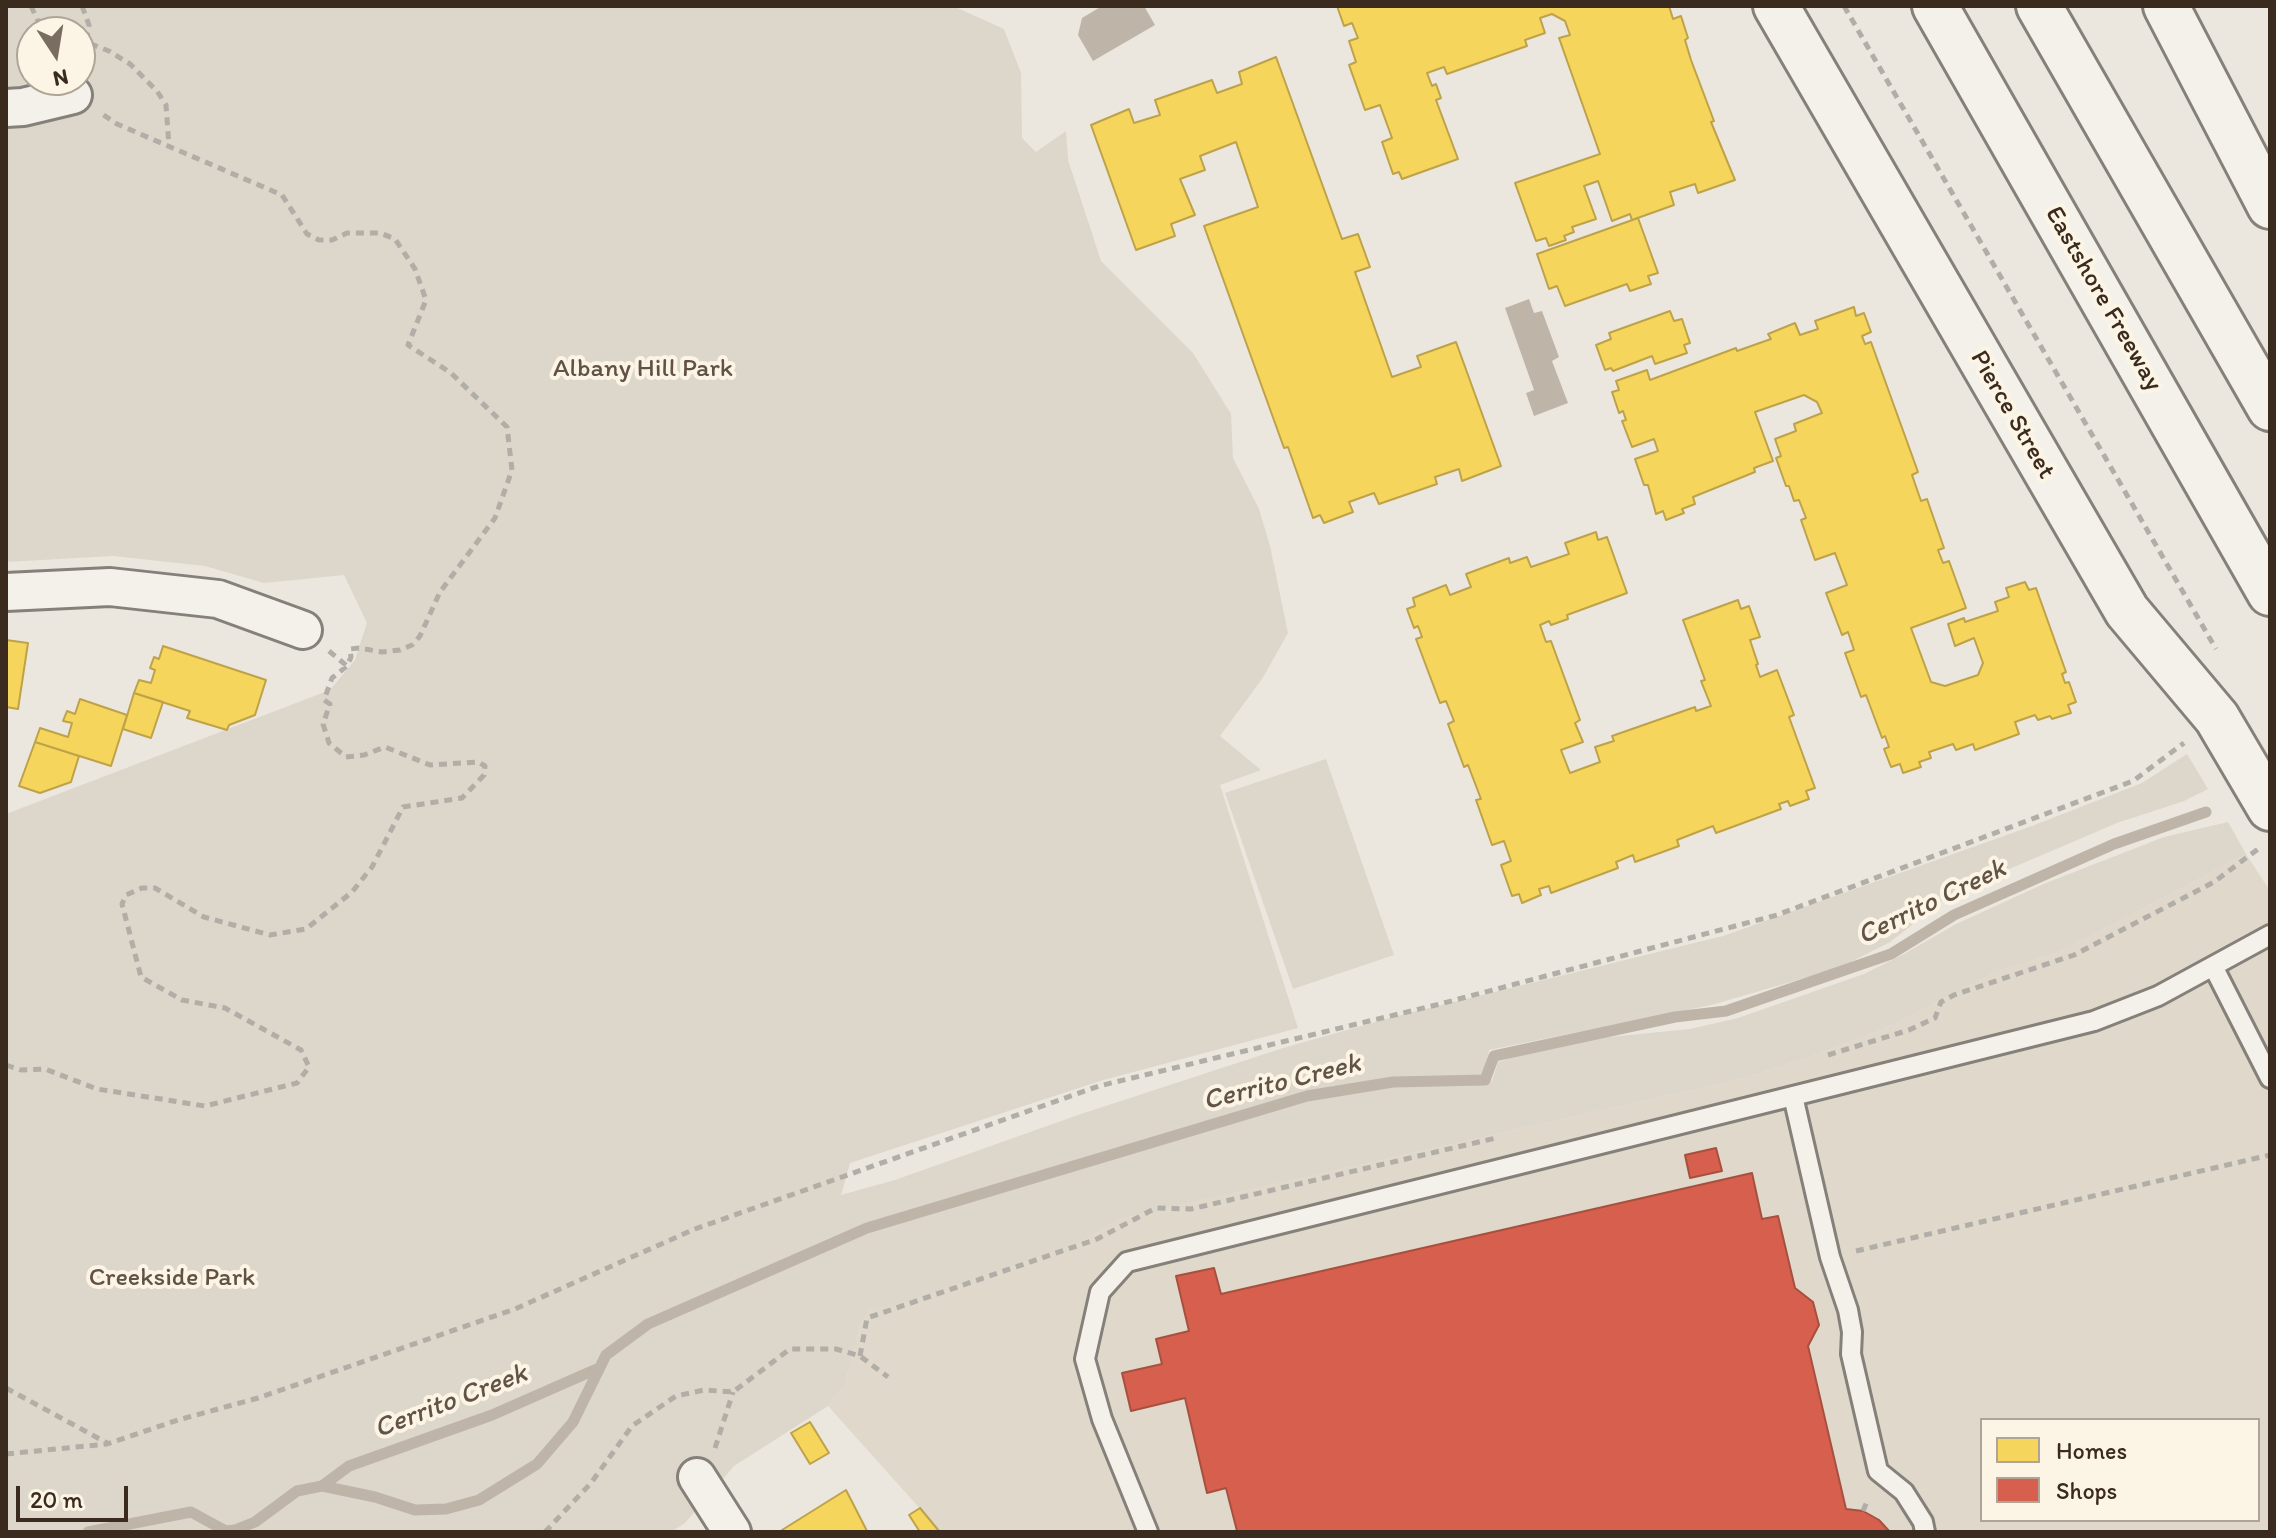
<!DOCTYPE html>
<style>
body{margin:0}
#map{position:relative;width:2276px;height:1538px;overflow:hidden;background:#ebe7de;font-family:Itim,sans-serif}
canvas{display:block}
.frame{position:absolute;inset:0;border:8px solid #3b2a1e;pointer-events:none}
.legend{position:absolute;left:1980px;top:1418px;width:280px;height:104px;box-sizing:border-box;background:#fcf5e5;border:2px solid #afa495;margin:0;padding:10px 14px;list-style:none;font-size:24px;color:#3b2a1e}
.legend li{display:flex;align-items:center;gap:16px;height:40px}
.legend b{width:40px;border:2px solid #afa495}
.north{position:absolute;left:16px;top:16px;width:80px;height:80px;box-sizing:border-box;background:#fcf5e5;border:2px solid #afa495;border-radius:50%;rotate:168deg;font-size:22px;font-weight:700;line-height:32px;text-align:center;color:#3b2a1e}
.north::after{content:'';display:block;margin:auto;width:28px;height:36px;background:#796c61;clip-path:polygon(50% 0,100% 100%,50% 72%,0 100%)}
.scale{position:absolute;left:16px;top:1486px;width:112px;height:36px;box-sizing:border-box;border:4px solid #3b2a1e;border-top:0;padding-left:10px;font-size:24px;line-height:28px;white-space:nowrap;color:#3b2a1e;-webkit-text-stroke:6px #fcf5e5;paint-order:stroke}
</style>
<div id="map">
<canvas width="2276" height="1538"></canvas>
<div class="frame"></div>
<ul class="legend">
<li><b style="height:22px;background:#f6d55c"></b>Homes</li>
<li><b style="height:22px;background:#d6604d"></b>Shops</li>
</ul>
<div class="north">N</div>
<div class="scale">20 m</div>
</div>
<script>
const c = document.querySelector('canvas').getContext('2d');
c.lineJoin = 'round';
function fill(path, color) { c.fillStyle = color; c.fill(path, 'evenodd'); }
const poly = rows => new Path2D(rows.map(r => 'M' + r).join(''));
function trace(path, color, width, dash) { c.strokeStyle = color; c.lineWidth = width; c.lineCap = dash ? 'butt' : 'round'; c.setLineDash(dash || []); c.stroke(path); }
function drawText(font, color, halo, rows, align = 'center') {
  c.font = font + ' Itim,sans-serif'; c.lineWidth = 8; c.setLineDash([]); c.textBaseline = 'middle'; c.strokeStyle = halo; c.fillStyle = color; for (const [text, x, y, turn = 0] of rows) {
    c.save(); c.translate(x, y); c.rotate((+turn || 0) * Math.PI / 180); c.textAlign = isNaN(turn) ? turn : align; if (halo) c.strokeText(text, 0, 0); c.fillText(text, 0, 0); c.restore();
  }
}
const built = poly([
 [2246,854,2270,891,2270,1532,941,1532,828,1406,845,1384,860,1325,869,1310,1083,1241,1119,1219,1741,1079,1809,1057,1886,1028,1996,972,2062,951],
 [1982,1420,2258,1420,2258,1520,1982,1520]
]);
const green = poly([
 [6,6,953,6,1004,29,1021,73,1022,138,1036,152,1066,131,1068,160,1101,261,1193,353,1231,414,1233,458,1259,509,1270,546,1288,633,1262,679,1220,736,1261,770,1220,785,1298,1028,1100,1081,850,1163,841,1195,895,1180,1078,1115,1283,1048,1397,1016,1723,936,2032,826,2142,783,2187,754,2208,789,2184,801,2117,823,1953,893,1890,942,1839,968,1711,1005,1489,1050,1483,1082,1492,1081,1498,1062,1517,1056,1599,1038,1690,1029,1738,1018,1864,974,1904,954,1956,924,2046,883,2164,837,2228,822,2246,854,2062,951,1996,972,1886,1028,1809,1057,1741,1079,1119,1219,1083,1241,898,1304,869,1310,860,1325,845,1384,828,1406,734,1466,685,1523,671,1532,6,1532,6,814,330,690,355,660,367,623,344,575,264,583,205,566,113,556,6,562],
 [32,32,80,32,80,80,32,80],
 [1326,759,1394,955,1293,989,1225,793]
]);
const water = poly([
 [1102,6,1144,6,1155,25,1093,61,1078,35,1082,18],
 [1529,299,1534,313,1542,311,1559,357,1552,361,1568,403,1534,416,1526,393,1534,390,1505,308]
]);
const homes = poly([
 [1337,6,1669,6,1673,19,1681,16,1688,38,1685,40,1691,60,1714,121,1711,122,1735,180,1698,193,1695,184,1670,192,1674,205,1632,220,1630,214,1612,221,1598,181,1584,186,1596,219,1572,227,1574,232,1564,236,1566,240,1549,246,1546,238,1536,241,1515,183,1600,154,1559,38,1570,35,1565,21,1552,14,1540,18,1545,33,1525,40,1527,46,1447,74,1444,67,1427,73,1432,86,1436,84,1441,98,1436,100,1458,159,1402,179,1399,172,1393,174,1382,142,1392,138,1380,105,1365,110,1349,65,1356,62,1349,41,1358,38,1352,23,1344,26,1337,6],
 [1276,57,1342,239,1358,234,1370,267,1355,272,1392,377,1421,367,1417,356,1456,342,1501,466,1462,481,1459,469,1435,477,1437,484,1379,504,1374,493,1349,502,1353,512,1324,523,1320,515,1313,518,1288,447,1284,448,1204,226,1258,207,1236,142,1200,156,1205,170,1180,179,1195,215,1171,224,1175,236,1136,250,1091,125,1129,109,1134,123,1160,115,1155,100,1212,80,1217,93,1242,84,1239,72,1276,57],
 [1638,218,1658,273,1648,276,1651,284,1630,291,1627,284,1565,306,1557,286,1549,289,1537,254,1638,218],
 [1854,307,1856,316,1864,313,1871,332,1862,336,1865,344,1871,342,1918,472,1912,475,1921,501,1927,499,1944,548,1938,550,1943,563,1949,561,1966,608,1911,628,1931,682,1945,686,1978,675,1983,663,1974,638,1955,646,1948,624,1964,618,1965,622,1998,611,1995,602,2009,597,2006,588,2025,582,2029,590,2036,588,2066,672,2062,674,2065,683,2069,682,2076,702,2068,705,2071,713,2052,719,2050,716,2038,720,2035,715,2015,722,2019,734,1975,750,1973,744,1956,750,1953,744,1929,752,1931,758,1919,762,1921,767,1903,773,1900,764,1891,767,1884,749,1889,747,1885,736,1882,738,1866,695,1861,697,1845,653,1854,650,1848,632,1842,635,1826,593,1847,585,1835,553,1815,560,1801,520,1806,518,1799,500,1794,501,1789,486,1786,486,1776,458,1781,456,1775,439,1796,431,1794,424,1822,413,1817,402,1804,395,1755,412,1773,461,1754,468,1755,472,1693,497,1695,504,1682,509,1684,513,1666,520,1663,511,1656,514,1648,485,1644,485,1635,459,1658,451,1654,439,1632,447,1622,421,1626,420,1623,411,1619,413,1612,392,1619,390,1616,381,1647,370,1650,380,1736,348,1737,351,1771,339,1768,334,1795,323,1800,335,1818,329,1815,321,1854,307],
 [1670,311,1674,321,1682,319,1690,343,1684,345,1687,353,1655,364,1652,356,1613,371,1611,368,1605,370,1596,345,1611,339,1609,333,1670,311],
 [1596,532,1598,540,1607,537,1627,593,1567,615,1568,619,1551,625,1549,621,1540,625,1546,642,1551,641,1580,720,1575,723,1583,742,1561,750,1570,773,1600,762,1595,747,1614,741,1612,736,1695,707,1696,711,1711,706,1701,681,1705,680,1683,620,1738,600,1741,609,1749,606,1760,637,1750,640,1758,664,1756,665,1760,677,1777,670,1794,715,1789,717,1815,788,1806,791,1809,799,1790,806,1788,801,1779,804,1781,809,1716,833,1713,826,1677,840,1679,846,1635,862,1633,855,1616,862,1618,868,1551,893,1549,886,1539,889,1541,895,1522,903,1519,894,1512,896,1501,865,1511,861,1504,841,1492,845,1476,800,1481,799,1468,765,1464,767,1448,724,1454,721,1446,701,1440,703,1416,639,1422,637,1418,626,1414,628,1407,609,1415,606,1413,598,1446,585,1450,595,1471,587,1466,574,1509,558,1510,563,1527,557,1531,567,1569,554,1565,543,1596,532],
 [6,640,28,643,18,709,6,707,6,640],
 [163,646,266,680,255,715,229,725,227,730,187,718,190,711,134,693,139,680,151,683,155,670,150,668,154,657,159,659,163,646],
 [134,693,163,702,151,738,123,729,134,693],
 [80,699,127,715,111,766,35,742,40,728,68,737,72,723,63,721,67,711,75,714,80,699],
 [35,742,79,756,71,782,40,793,19,786,35,742],
 [810,1422,829,1453,810,1464,791,1433,810,1422],
 [846,1490,867,1531,783,1532,782,1530,846,1490],
 [920,1508,939,1531,920,1532,909,1515,920,1508]
]);
const shops = poly([
 [1716,1148,1722,1171,1690,1178,1685,1155,1716,1148],
 [1752,1173,1762,1219,1778,1216,1795,1288,1813,1302,1819,1325,1808,1346,1846,1509,1863,1511,1879,1520,1890,1532,1233,1532,1237,1531,1226,1488,1207,1493,1185,1398,1131,1411,1122,1373,1162,1364,1156,1339,1189,1331,1176,1276,1214,1268,1221,1294,1752,1173]
]);
const stream = poly([
 [322,1486,349,1466,492,1415,599,1368],
 [88,1532,191,1512,226,1531,235,1530,255,1522,297,1491,322,1486,375,1497,415,1510,446,1509,479,1500,537,1464,573,1422,606,1355,648,1324,867,1228,1307,1096,1393,1082,1485,1080,1494,1056,1675,1017,1726,1011,1891,954,1954,915,2114,844,2206,812]
]);
const path = poly([
 [31,6,43,32],
 [82,6,89,25,86,42,109,51,130,64,157,91,166,105,169,146],
 [1844,6,2216,649],
 [329,651,347,666],
 [1828,1055,1909,1030,1935,1018,1941,1002,1954,995,2074,955,2214,882,2262,846],
 [6,1065,21,1070,45,1069,97,1089,205,1106,297,1083,309,1067,301,1050,225,1008,182,1000,141,977,122,904,126,895,142,888,155,888,204,917,270,935,306,929,352,892,372,867,403,807,462,798,484,775,485,766,478,762,430,765,385,747,364,755,346,757,329,743,323,724,330,704,324,700,332,678,347,666,351,657,350,649,359,648,382,652,400,650,412,645,420,636,440,592,495,518,512,470,507,427,451,373,408,345,426,300,415,269,395,239,380,233,347,233,332,240,319,240,307,234,282,195,117,124,102,114],
 [1856,1251,2270,1155],
 [860,1356,867,1318,1097,1239,1156,1208,1191,1209,1496,1138],
 [6,1388,107,1443],
 [715,1448,733,1392],
 [6,1454,107,1444,178,1420,258,1398,515,1309,695,1229,1099,1086,1436,1005,1777,915,2133,781,2184,743],
 [1863,1511,1868,1499],
 [545,1532,591,1483,632,1426,676,1396,704,1390,733,1392,790,1349,836,1349,860,1356,888,1377]
]);
const service = poly([
 [2214,968,2270,1078],
 [1793,1096,1830,1257,1848,1310,1852,1332,1851,1354,1878,1471,1904,1492,1923,1522,1925,1532],
 [1148,1532,1102,1419,1085,1359,1100,1292,1127,1262,2094,1021,2158,996,2270,935]
]);
const minor = poly([
 [6,108,23,107,73,95],
 [6,592,110,587,218,599,303,630],
 [697,1477,732,1532]
]);
const tertiary = poly([
 [1776,6,2127,611,2217,718,2270,808],
 [2166,6,2270,206]
]);
const motorway = poly([
 [1935,6,2270,593],
 [2039,6,2270,408]
]);
const streetNames = [
 ["Eastshore Freeway",2103,299,60],
 ["Pierce Street",2012,415,60]
];
const parkNames = [
 ["Albany Hill Park",643,369],
 ["Creekside Park",172,1278]
];
const waterNames = [
 ["Cerrito Creek",1932,903,-26],
 ["Cerrito Creek",1282,1083,-14],
 ["Cerrito Creek",451,1402,-21]
];
fill(built, '#dfd8cb');
fill(green, '#ddd6ca');
fill(water, '#beb5a8');
fill(homes, '#f6d55c');
trace(homes, '#bea249', 2);
fill(shops, '#d6604d');
trace(shops, '#a8503f', 2);
trace(stream, '#beb5a8', 11);
trace(service, '#858079', 24);
trace(minor, '#858079', 42);
trace(tertiary, '#858079', 50);
trace(motorway, '#858079', 50);
trace(path, '#b1ada7', 5, [8, 6]);
trace(service, '#f4f0ea', 18);
trace(minor, '#f4f0ea', 36);
trace(tertiary, '#f4f0ea', 44);
trace(motorway, '#f4f0ea', 44);
drawText('26px', '#3b2a1e', '#fcf5e5', streetNames);
drawText('26px', '#615245', '#fcf5e5', parkNames);
drawText('italic 28px', '#625346', '#fcf5e5', waterNames);
</script>
